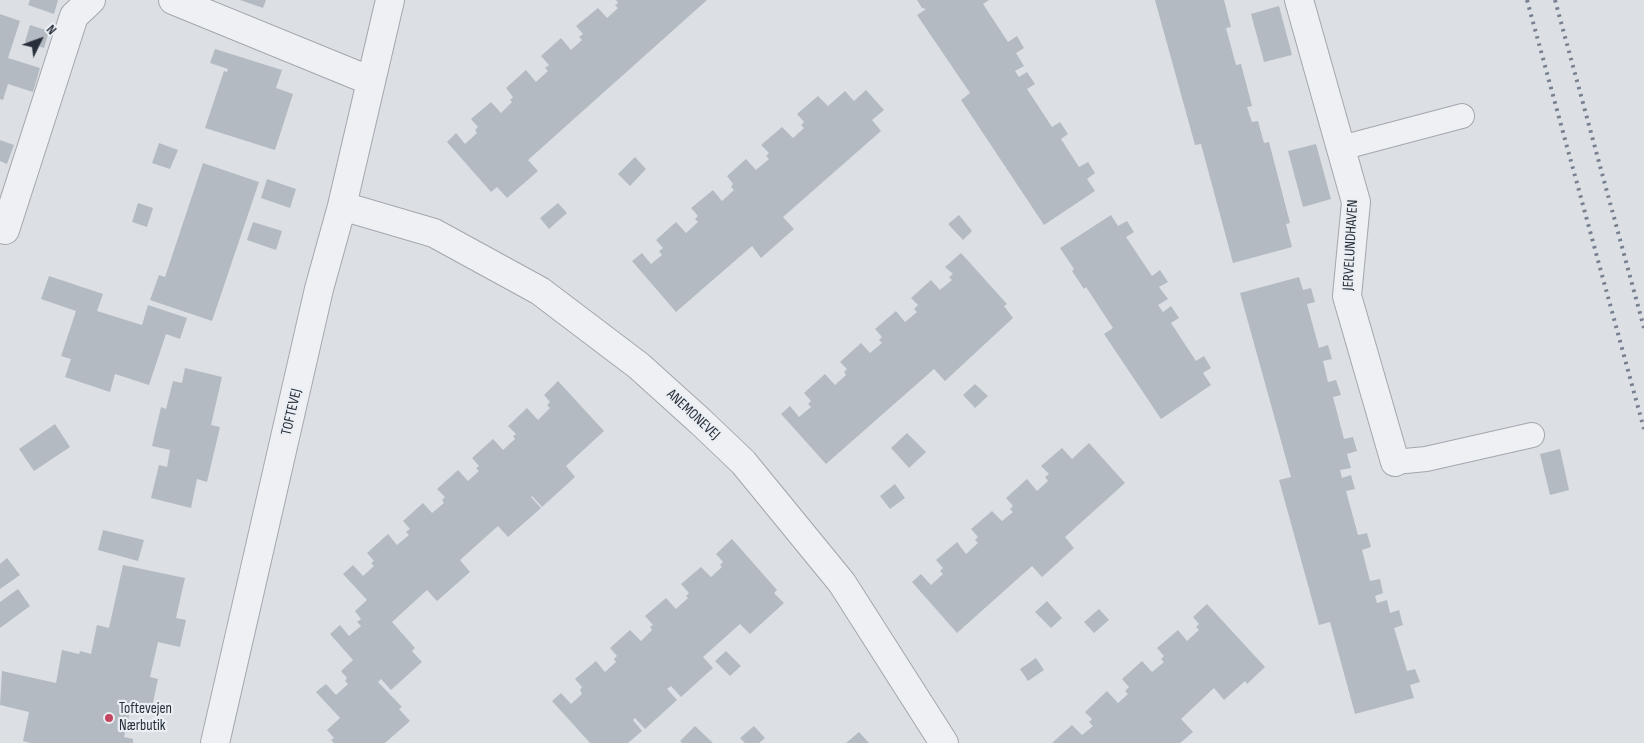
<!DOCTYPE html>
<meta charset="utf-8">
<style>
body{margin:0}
#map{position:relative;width:1644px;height:743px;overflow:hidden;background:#dce0e5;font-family:"Sofia Sans Condensed",sans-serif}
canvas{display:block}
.north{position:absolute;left:15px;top:15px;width:50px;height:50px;-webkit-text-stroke:4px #ebeff3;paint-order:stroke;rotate:48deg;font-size:14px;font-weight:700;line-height:20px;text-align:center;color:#272f3a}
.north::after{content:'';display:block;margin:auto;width:18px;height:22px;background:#272f3a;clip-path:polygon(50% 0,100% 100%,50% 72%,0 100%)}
</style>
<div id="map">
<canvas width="1644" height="743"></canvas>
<div class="north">N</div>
</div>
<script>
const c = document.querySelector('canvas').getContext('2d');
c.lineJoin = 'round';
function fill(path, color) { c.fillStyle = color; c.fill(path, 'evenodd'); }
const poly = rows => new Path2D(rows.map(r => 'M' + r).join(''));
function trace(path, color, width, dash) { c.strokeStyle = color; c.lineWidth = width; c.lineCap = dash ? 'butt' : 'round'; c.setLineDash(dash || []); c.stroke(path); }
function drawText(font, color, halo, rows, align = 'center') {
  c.font = font + ' "Sofia Sans Condensed",sans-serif'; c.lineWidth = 4.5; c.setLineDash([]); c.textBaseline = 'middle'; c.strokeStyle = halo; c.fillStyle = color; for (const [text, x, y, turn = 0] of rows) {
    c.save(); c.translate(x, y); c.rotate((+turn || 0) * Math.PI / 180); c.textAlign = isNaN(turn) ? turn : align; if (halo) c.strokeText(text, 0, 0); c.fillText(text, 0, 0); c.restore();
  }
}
const building = poly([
 [30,0,58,0,54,14,28,5],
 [240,0,266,0,263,8],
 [616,0,707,0,528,160,538,171,507,198,497,187,491,192,447,142,456,133,465,144,477,133,475,130,478,127,471,119,491,102,501,113,512,102,510,100,513,97,506,88,526,70,536,82,548,71,545,68,549,65,541,56,561,38,571,50,582,40,579,37,583,34,576,26,598,8,607,18,618,8,615,5,618,3],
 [917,0,989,0,983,4,1008,42,1017,36,1024,48,1016,53,1024,66,1015,71,1019,77,1027,72,1035,84,1027,89,1052,127,1060,122,1068,134,1061,139,1079,167,1088,162,1095,173,1087,179,1095,191,1044,225,961,100,970,93,917,15,926,9,922,8],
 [1155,0,1224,0,1231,27,1226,28,1236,65,1241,64,1252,106,1247,107,1252,122,1258,121,1264,143,1269,142,1290,223,1286,224,1292,247,1233,263,1201,144,1195,145],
 [1279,6,1292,55,1264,62,1251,14],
 [0,14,20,21,8,58,40,68,33,92,8,84,3,100,0,99],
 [30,25,49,31,44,48,25,42],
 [215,49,282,70,276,88,293,94,275,150,205,128,224,71,227,72,228,69,210,63],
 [866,90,884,110,872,120,881,131,783,217,794,229,761,258,752,246,676,312,632,261,642,253,651,264,662,255,659,251,663,248,656,240,676,222,686,233,698,222,695,219,698,216,691,208,713,190,722,201,734,190,731,187,733,184,727,176,746,159,756,170,769,159,766,156,769,153,761,145,782,127,793,138,804,128,801,125,804,122,797,114,818,96,828,106,845,91,854,101],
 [0,140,14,145,7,164,0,161],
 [159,143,178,150,170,169,152,163],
 [1316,144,1331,199,1303,207,1288,151],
 [635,157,646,169,630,186,618,174],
 [203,163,259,182,212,321,150,300,159,275,165,277],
 [267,179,296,189,290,208,261,198],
 [138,203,153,208,147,227,132,222],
 [558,203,567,213,549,229,540,218],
 [959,215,972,231,963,240,948,224],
 [1111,215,1118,226,1127,221,1134,232,1126,237,1152,276,1160,270,1168,282,1159,287,1168,299,1158,305,1163,312,1171,306,1179,318,1171,323,1196,361,1204,356,1211,368,1203,373,1211,385,1161,419,1104,334,1113,328,1086,287,1084,289,1072,271,1074,269,1060,248],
 [253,222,282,231,276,250,247,240],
 [961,253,1007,304,1004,306,1013,318,945,381,934,369,826,464,781,414,790,406,799,417,811,407,808,404,811,401,804,393,825,374,835,385,846,375,844,372,847,369,840,362,861,343,870,353,882,343,879,340,882,337,875,329,896,311,905,322,917,312,914,309,918,305,911,298,931,280,940,290,952,280,949,277,953,274,945,267],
 [49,276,103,294,97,311,142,325,148,305,187,318,180,339,166,334,149,385,115,374,110,392,65,377,71,359,61,356,76,311,41,299],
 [1299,277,1303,290,1311,288,1315,302,1307,304,1319,348,1328,345,1332,359,1323,361,1328,382,1336,380,1341,395,1333,397,1344,439,1353,437,1357,451,1347,454,1351,468,1340,470,1342,478,1351,475,1355,489,1346,491,1358,535,1367,533,1371,547,1362,550,1370,581,1380,579,1383,593,1375,596,1377,603,1387,600,1390,613,1399,610,1403,625,1394,628,1407,671,1415,669,1420,682,1410,685,1414,698,1355,714,1330,622,1319,625,1279,480,1291,477,1240,293],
 [185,368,222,377,211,425,220,427,207,482,197,479,191,508,151,498,159,465,167,467,170,450,152,446,161,407,166,409,173,381,182,383],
 [558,381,604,431,566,466,575,477,542,507,532,496,531,497,541,508,508,537,498,526,460,560,470,572,437,601,427,590,392,622,415,648,412,651,422,662,391,690,381,679,378,682,402,707,399,709,410,721,385,743,334,743,331,740,334,738,327,730,340,718,316,692,326,684,336,695,348,684,345,681,347,678,341,671,353,660,330,634,340,625,349,636,361,626,357,622,361,619,355,611,367,600,343,574,353,565,363,576,374,566,371,563,374,561,367,553,388,534,397,545,409,535,406,532,410,529,403,521,423,503,432,513,444,503,442,500,445,497,437,489,458,470,468,481,479,471,476,468,479,466,472,458,493,439,503,450,515,439,513,436,516,434,508,426,527,408,538,420,550,408,547,405,550,402,544,395],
 [975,384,988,396,975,408,963,395],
 [55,424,70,447,34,471,19,449],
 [907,433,926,452,909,468,891,448],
 [1089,443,1125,483,1065,537,1074,548,1042,577,1032,566,957,633,912,582,921,574,931,585,943,574,940,571,943,568,936,560,957,542,966,554,978,543,975,540,978,537,971,529,992,511,1002,521,1013,512,1010,509,1013,506,1006,498,1027,479,1037,491,1048,481,1045,477,1049,474,1041,466,1062,448,1072,459],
 [1560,449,1569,490,1550,495,1540,454],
 [895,484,905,498,890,509,880,496],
 [103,530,144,540,138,561,98,550],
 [732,539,777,590,774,593,784,603,750,634,740,624,703,657,713,668,681,697,671,686,667,689,677,700,645,729,635,718,633,720,642,731,628,743,590,743,552,701,561,693,571,704,582,694,580,690,582,687,575,679,596,661,605,672,616,662,614,659,617,656,610,648,630,630,641,641,652,630,650,627,653,625,645,616,666,598,676,609,688,598,686,596,689,593,681,584,701,567,711,577,722,567,720,565,723,562,716,554],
 [7,558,20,575,0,589,0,564],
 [123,565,185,578,176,618,186,620,180,647,158,642,150,677,158,679,152,707,132,702,124,737,133,739,133,743,30,743,23,741,29,712,0,705,2,671,56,683,62,650,79,654,80,651,91,654,97,625,109,628],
 [18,589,30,606,0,628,0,602],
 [1047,601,1062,618,1051,628,1035,612],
 [1207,604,1265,667,1247,684,1245,681,1224,700,1214,688,1181,719,1193,732,1180,743,1052,743,1072,725,1082,735,1093,726,1089,722,1092,719,1085,712,1107,691,1118,703,1128,694,1125,691,1129,687,1122,679,1142,661,1152,672,1164,662,1161,659,1164,656,1157,648,1178,630,1187,641,1199,630,1196,627,1199,624,1193,617],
 [1099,609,1109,620,1094,633,1084,622],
 [726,651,741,666,730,676,715,661],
 [1036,658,1044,670,1028,681,1020,669],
 [695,726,713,743,682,743,680,741],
 [754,726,765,738,759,743,745,743,740,738],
 [859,732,869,743,846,743]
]);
const service = poly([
 [1341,148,1462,116],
 [1395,462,1426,459,1532,435]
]);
const minor = poly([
 [173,0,371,81],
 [1299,0,1356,202,1347,296,1395,462],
 [342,206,434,233,540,291,639,366,701,422,743,462,842,583,944,743],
 [5,230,74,16,91,0],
 [215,743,319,289,342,206,390,0]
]);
const rail = poly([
 [1527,0,1644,429],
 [1555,0,1644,328]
]);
const markers = [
 [109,718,5,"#c44660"]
];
const streetNames = [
 ["JERVELUNDHAVEN",1351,245,-87],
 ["TOFTEVEJ",292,412,-77],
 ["ANEMONEVEJ",693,415,43]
];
const poiNames = [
 ["Toftevejen",119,709],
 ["Nærbutik",119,726]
];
fill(building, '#b3bac1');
trace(service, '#a2a7ae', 26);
trace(minor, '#a2a7ae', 30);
trace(service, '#eef0f4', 24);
trace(minor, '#eef0f4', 28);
trace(rail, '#76808e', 4, [2.5, 5]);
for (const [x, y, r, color] of markers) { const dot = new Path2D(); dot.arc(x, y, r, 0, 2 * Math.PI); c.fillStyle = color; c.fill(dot); trace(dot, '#ebeff3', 2); }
drawText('15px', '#272f3a', '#ebeff3', streetNames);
drawText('15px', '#272f3a', '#ebeff3', poiNames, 'left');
</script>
